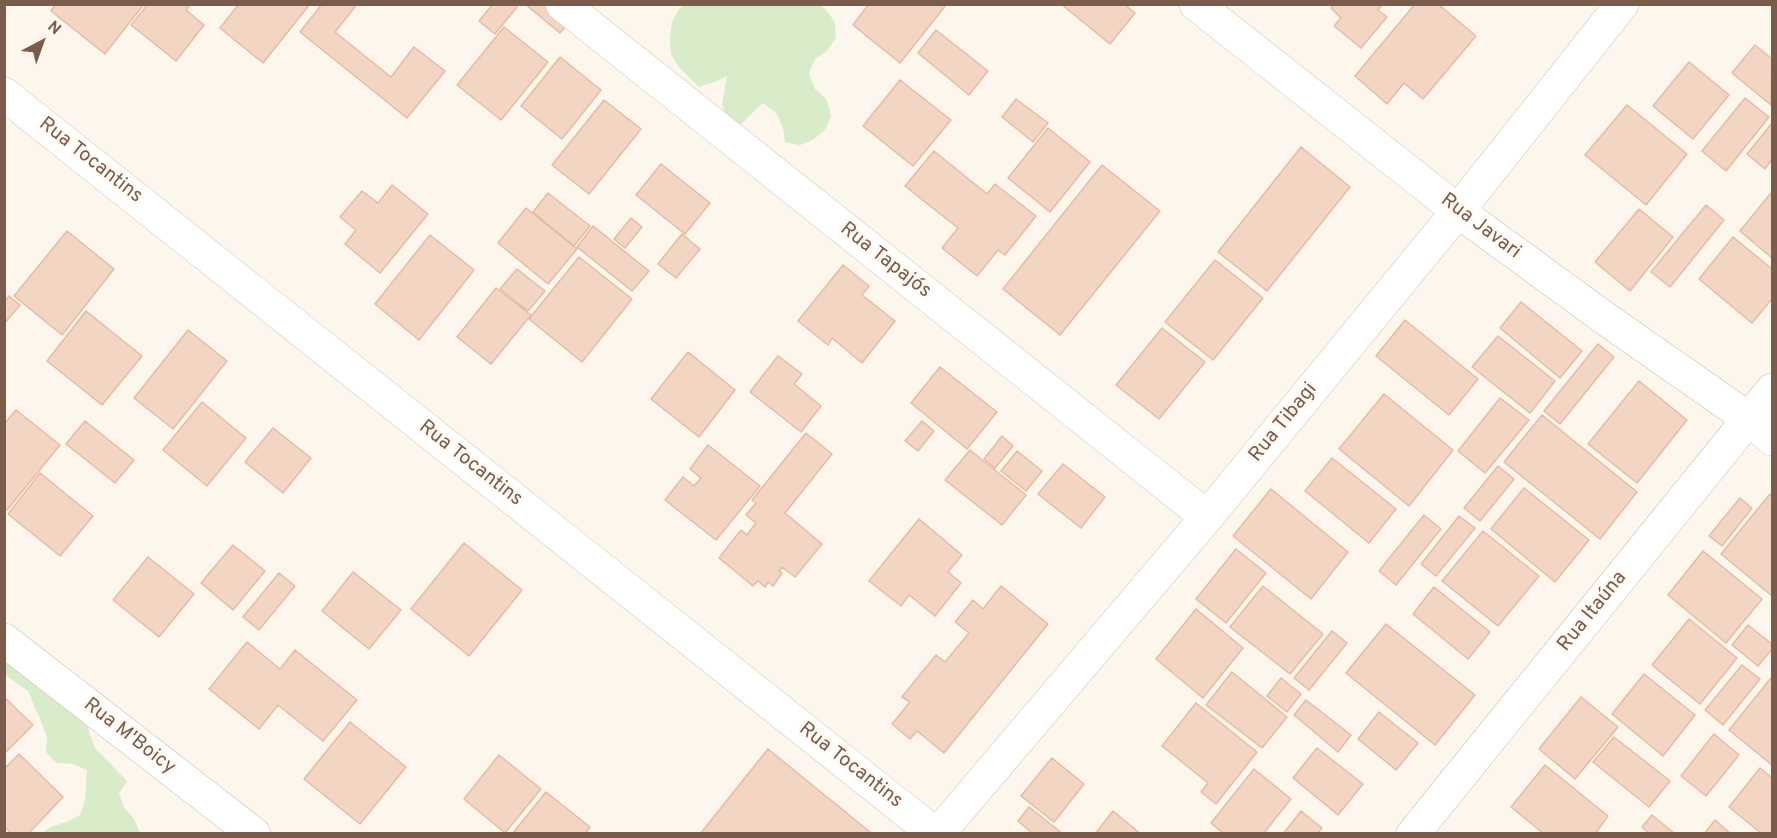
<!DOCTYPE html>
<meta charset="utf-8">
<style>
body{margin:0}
#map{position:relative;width:1777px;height:838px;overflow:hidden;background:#fdf6ec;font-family:Overpass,sans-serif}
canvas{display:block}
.frame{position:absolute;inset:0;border:6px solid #7a5c4d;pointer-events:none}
.north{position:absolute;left:12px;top:12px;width:60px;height:60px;-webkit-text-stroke:4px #fffaf3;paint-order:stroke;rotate:41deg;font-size:16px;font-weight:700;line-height:24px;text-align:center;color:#7a5c4d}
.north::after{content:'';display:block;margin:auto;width:21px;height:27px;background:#7a5c4d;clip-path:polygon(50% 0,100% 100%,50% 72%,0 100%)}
</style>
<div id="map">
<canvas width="1777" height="838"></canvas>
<div class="frame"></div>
<div class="north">N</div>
</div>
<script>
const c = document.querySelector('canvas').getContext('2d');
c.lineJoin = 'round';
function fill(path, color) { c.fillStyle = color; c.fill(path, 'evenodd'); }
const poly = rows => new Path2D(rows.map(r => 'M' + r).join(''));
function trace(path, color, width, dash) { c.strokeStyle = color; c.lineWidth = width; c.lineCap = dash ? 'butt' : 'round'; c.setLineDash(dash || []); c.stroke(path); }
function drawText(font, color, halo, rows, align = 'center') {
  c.font = font + ' Overpass,sans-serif'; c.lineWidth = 6; c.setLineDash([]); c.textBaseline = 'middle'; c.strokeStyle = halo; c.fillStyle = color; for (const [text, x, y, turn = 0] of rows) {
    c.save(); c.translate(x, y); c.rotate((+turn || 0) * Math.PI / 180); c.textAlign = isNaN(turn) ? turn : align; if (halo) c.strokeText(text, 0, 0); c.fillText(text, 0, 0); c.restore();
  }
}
const green = poly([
 [684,5,820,5,826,10,835,22,836,38,827,51,815,59,809,73,815,89,827,100,831,116,825,130,813,140,800,145,785,142,783,128,777,114,763,103,741,124,727,118,722,105,727,76,715,82,699,87,678,66,671,54,670,39,672,23,678,10],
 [4,644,87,717,89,732,95,748,127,781,119,793,124,807,134,819,140,833,42,833,51,827,66,822,80,815,85,800,87,770,73,764,56,763,46,752,47,736,28,691,5,675]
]);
const building = poly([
 [56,4,144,4,105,54,51,11,56,4],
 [148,4,191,4,186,10,204,25,176,61,131,25,148,4],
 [239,4,310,4,263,63,220,28,239,4],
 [322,4,352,4,355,7,335,32,391,77,414,47,445,71,407,118,300,32,322,4],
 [493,4,514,4,517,7,495,34,479,21,493,4],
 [525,4,554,4,572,19,560,33,525,4],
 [869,4,946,4,946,5,900,63,853,25,869,4],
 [1061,4,1124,4,1135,13,1110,44,1061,4],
 [1334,4,1383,4,1378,10,1387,17,1361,48,1334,26,1341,18,1331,8,1334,4],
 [1415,4,1438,4,1476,36,1423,99,1404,83,1387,104,1355,76,1415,4],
 [504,27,548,62,501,120,457,85,504,27],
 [936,30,988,71,969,95,918,53,936,30],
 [1755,45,1772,59,1771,105,1732,73,1755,45],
 [560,57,601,90,562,139,521,106,560,57],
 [1689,62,1729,95,1693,139,1653,106,1689,62],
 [900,80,951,120,913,166,863,126,900,80],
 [1745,98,1769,117,1726,171,1702,151,1745,98],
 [1016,99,1048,123,1033,142,1002,117,1016,99],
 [604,100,641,129,589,194,552,165,604,100],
 [1627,105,1687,154,1646,205,1585,155,1627,105],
 [1772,123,1772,159,1765,169,1747,154,1772,123],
 [1048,128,1090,162,1050,212,1008,178,1048,128],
 [1301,147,1350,187,1267,291,1218,252,1301,147],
 [934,151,987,194,995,184,1036,216,1005,255,998,250,977,276,942,248,958,228,905,186,934,151],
 [661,164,710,203,685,234,636,195,661,164],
 [1102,165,1160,211,1060,335,1003,289,1102,165],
 [392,185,428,214,380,273,345,244,356,230,340,217,362,191,378,203,392,185],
 [548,193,590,226,574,246,533,212,548,193],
 [1771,193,1772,194,1772,258,1740,231,1771,193],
 [1706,205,1724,220,1670,287,1651,272,1706,205],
 [526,208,577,249,548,284,498,243,526,208],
 [1639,209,1673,237,1630,291,1595,262,1639,209],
 [631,218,642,227,625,248,614,239,631,218],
 [593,226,649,271,632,291,577,247,593,226],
 [67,231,114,269,62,335,14,296,67,231],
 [682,234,700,249,676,278,658,264,682,234],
 [430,235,474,270,419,340,375,304,430,235],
 [1733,237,1772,269,1772,299,1752,323,1699,279,1733,237],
 [579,257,632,299,582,362,529,319,579,257],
 [1215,260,1263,298,1213,360,1165,322,1215,260],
 [843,265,869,286,862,295,895,321,862,363,832,338,828,345,798,321,843,265],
 [517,269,545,291,528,311,500,289,517,269],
 [496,288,531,315,491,364,457,337,496,288],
 [9,296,20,305,4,324,4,302,9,296],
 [1521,302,1582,351,1560,378,1500,328,1521,302],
 [86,311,142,356,102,405,47,361,86,311],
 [1405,320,1478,379,1449,415,1376,356,1405,320],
 [1162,328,1205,362,1159,419,1116,385,1162,328],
 [188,330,227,361,173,429,134,398,188,330],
 [1498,336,1555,381,1530,413,1472,367,1498,336],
 [1598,344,1614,357,1560,424,1544,411,1598,344],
 [688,352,735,390,699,437,651,399,688,352],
 [778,356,802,374,794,384,821,406,801,432,750,392,778,356],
 [940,367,997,412,967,449,911,403,940,367],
 [1639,381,1687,420,1637,483,1588,444,1639,381],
 [1384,394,1453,450,1409,506,1339,449,1384,394],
 [1500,398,1529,420,1485,473,1458,451,1500,398],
 [202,402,246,438,207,486,163,450,202,402],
 [16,410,60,445,7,510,4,508,4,424,16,410],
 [1542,415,1637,492,1600,539,1504,462,1542,415],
 [85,421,134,460,115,483,66,444,85,421],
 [922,421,934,431,918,451,905,441,922,421],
 [273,428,311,458,283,493,245,462,273,428],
 [806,433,832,454,785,513,822,544,795,577,782,567,779,571,782,573,773,586,768,582,765,587,758,581,753,586,719,558,741,530,747,535,756,523,746,515,756,503,752,500,806,433],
 [1002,436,1013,446,995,468,984,459,1002,436],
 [708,445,760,486,716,540,665,500,683,477,694,486,701,478,690,469,708,445],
 [970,450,1026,495,1002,525,945,480,970,450],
 [1017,451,1042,471,1026,491,1001,471,1017,451],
 [1332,458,1396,509,1369,543,1305,491,1332,458],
 [1063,464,1105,497,1081,528,1038,494,1063,464],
 [1498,466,1514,479,1480,521,1464,508,1498,466],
 [40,473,93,516,60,556,8,514,40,473],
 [1524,488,1589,540,1555,582,1491,529,1524,488],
 [1271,489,1348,552,1311,599,1233,536,1271,489],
 [1770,494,1772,496,1772,596,1721,554,1770,494],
 [1740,498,1752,508,1722,546,1709,536,1740,498],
 [1424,515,1441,529,1396,585,1379,571,1424,515],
 [1459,516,1475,528,1436,576,1421,564,1459,516],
 [919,519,962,555,948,572,961,583,935,616,909,595,901,606,869,581,919,519],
 [1483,531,1539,576,1498,626,1442,581,1483,531],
 [464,543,522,590,469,656,411,609,464,543],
 [233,545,265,571,233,610,201,583,233,545],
 [1236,549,1266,573,1226,623,1196,599,1236,549],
 [1703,551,1762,599,1726,643,1668,595,1703,551],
 [148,557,194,594,159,637,113,600,148,557],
 [353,572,401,610,369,649,322,611,353,572],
 [279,573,295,586,259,630,243,617,279,573],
 [1001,586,1048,624,944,753,917,731,910,739,892,724,910,702,902,697,936,655,945,662,969,633,955,622,973,600,983,609,1001,586],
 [1263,586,1323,634,1290,674,1230,627,1263,586],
 [1434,587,1490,632,1468,659,1413,614,1434,587],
 [1196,609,1243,648,1203,698,1156,659,1196,609],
 [1689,619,1737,658,1700,704,1652,665,1689,619],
 [1386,624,1475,695,1435,745,1346,673,1386,624],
 [1748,625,1772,644,1772,649,1758,666,1732,645,1748,625],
 [1332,631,1347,643,1309,690,1294,678,1332,631],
 [247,642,280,669,295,650,357,700,323,741,278,705,259,729,209,689,247,642],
 [1742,665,1760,679,1723,725,1705,710,1742,665],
 [1232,672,1287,717,1262,748,1206,705,1232,672],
 [1644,674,1695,715,1663,756,1612,714,1644,674],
 [1281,678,1301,694,1287,712,1267,696,1281,678],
 [1771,678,1772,679,1772,765,1729,730,1771,678],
 [4,697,33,725,4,754,4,697],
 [1581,697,1618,727,1575,779,1539,749,1581,697],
 [1306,700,1351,735,1338,752,1294,715,1306,700],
 [1196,703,1257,752,1216,804,1201,792,1208,783,1162,746,1196,703],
 [1379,712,1418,743,1396,770,1358,739,1379,712],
 [350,722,406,767,360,824,304,779,350,722],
 [1714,734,1739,755,1706,796,1681,776,1714,734],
 [1614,737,1670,781,1649,807,1593,762,1614,737],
 [1317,748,1363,784,1338,815,1293,778,1317,748],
 [768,749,870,832,869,834,700,834,768,749],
 [19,754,63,797,28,834,12,834,4,826,4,769,19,754],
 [499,755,541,789,505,833,464,799,499,755],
 [1052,758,1084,784,1054,822,1021,796,1052,758],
 [1545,765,1608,816,1595,834,1544,834,1511,807,1545,765],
 [1760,768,1772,778,1772,834,1762,834,1729,807,1760,768],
 [1254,769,1291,799,1263,834,1224,834,1211,823,1254,769],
 [546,792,590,827,585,834,512,834,546,792],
 [1029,807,1063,834,1033,834,1018,821,1029,807],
 [1113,811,1141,834,1095,834,1113,811],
 [1301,811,1322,828,1317,834,1283,834,1301,811],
 [1652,815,1675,834,1650,834,1642,827,1652,815],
 [1715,820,1731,834,1704,834,1715,820]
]);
const street = poly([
 [562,4,1207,517],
 [1196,4,1458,211,1603,317,1749,419,1772,439],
 [4,94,935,834],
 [4,640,254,834],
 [938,834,1207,517,1458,211,1622,4],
 [1413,834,1772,390]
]);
const streetNames = [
 ["Rua Tocantins",90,161,38],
 ["Rua Javari",1480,227,37],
 ["Rua Tapajós",885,261,38],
 ["Rua Tibagi",1284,423,-51],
 ["Rua Tocantins",470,464,38],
 ["Rua Itaúna",1593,612,-51],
 ["Rua M'Boicy",129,737,38],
 ["Rua Tocantins",850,766,38]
];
fill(green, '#d8ecc9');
fill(building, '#f3d5c3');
trace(building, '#e6bba3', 1.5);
trace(street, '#d1beb0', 34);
trace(street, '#fff', 33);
drawText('20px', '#7a5c4d', '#fffaf3', streetNames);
</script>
